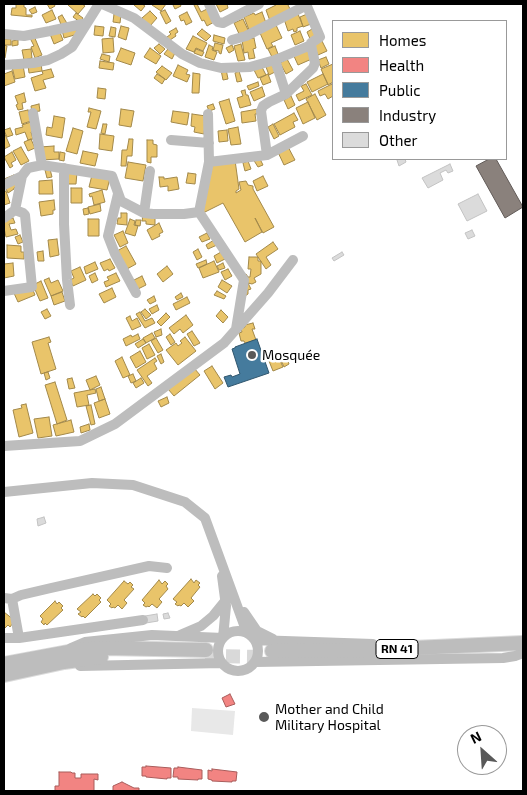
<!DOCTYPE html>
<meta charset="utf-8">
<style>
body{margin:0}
#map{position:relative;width:527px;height:795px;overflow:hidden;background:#fff;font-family:"Exo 2",sans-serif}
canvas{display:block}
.frame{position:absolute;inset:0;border:5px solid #000;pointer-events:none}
.legend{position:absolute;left:332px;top:20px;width:175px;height:140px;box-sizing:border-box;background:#fff;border:1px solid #999;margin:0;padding:6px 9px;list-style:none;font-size:15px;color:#000}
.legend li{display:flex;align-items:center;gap:10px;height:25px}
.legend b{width:25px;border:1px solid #999}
.north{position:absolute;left:457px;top:725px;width:50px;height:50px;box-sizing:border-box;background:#fff;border:1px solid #999;border-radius:50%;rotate:334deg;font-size:14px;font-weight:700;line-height:20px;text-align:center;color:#000}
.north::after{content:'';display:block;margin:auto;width:18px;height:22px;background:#595959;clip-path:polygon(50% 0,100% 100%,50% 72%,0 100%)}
</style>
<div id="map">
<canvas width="527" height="795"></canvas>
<div class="frame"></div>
<ul class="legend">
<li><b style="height:14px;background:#e9c46a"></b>Homes</li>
<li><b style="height:14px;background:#f28482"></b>Health</li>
<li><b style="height:14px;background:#457b9d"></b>Public</li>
<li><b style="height:14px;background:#8a817c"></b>Industry</li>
<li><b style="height:14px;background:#dbdbdb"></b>Other</li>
</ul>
<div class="north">N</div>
</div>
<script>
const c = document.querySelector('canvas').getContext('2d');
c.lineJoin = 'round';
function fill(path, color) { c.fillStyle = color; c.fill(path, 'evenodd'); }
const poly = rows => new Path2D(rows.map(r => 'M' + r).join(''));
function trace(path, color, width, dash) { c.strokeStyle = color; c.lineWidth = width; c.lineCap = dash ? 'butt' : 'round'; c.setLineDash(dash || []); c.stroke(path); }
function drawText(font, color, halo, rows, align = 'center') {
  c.font = font + ' "Exo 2",sans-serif'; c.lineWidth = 5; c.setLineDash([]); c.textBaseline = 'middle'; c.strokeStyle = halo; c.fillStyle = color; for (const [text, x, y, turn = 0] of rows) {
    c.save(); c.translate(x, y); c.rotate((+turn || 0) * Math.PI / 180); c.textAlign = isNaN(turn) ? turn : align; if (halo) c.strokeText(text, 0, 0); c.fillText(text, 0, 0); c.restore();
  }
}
const green = poly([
 [192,708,235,711,233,735,191,731]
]);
const homes = poly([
 [16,4,24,4,24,7,26,8,26,15,32,15,32,17,11,15,12,8,16,8,16,4],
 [47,4,54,4,55,6,50,9,47,4],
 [69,4,82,4,85,6,78,14,68,5,69,4],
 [135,4,142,4,145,6,141,11,134,5,135,4],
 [153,4,166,4,161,11,152,5,153,4],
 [174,4,180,4,181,6,175,9,173,5,174,4],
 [195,4,197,4,201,12,207,9,214,22,207,26,204,20,202,21,194,5,195,4],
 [216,4,227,4,228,8,220,12,216,4],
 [276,4,290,4,288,5,291,11,270,21,266,10,276,5,276,4],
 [35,7,37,12,32,14,29,10,35,7],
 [52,10,56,19,46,23,42,15,52,10],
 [165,10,171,21,166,24,160,12,165,10],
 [150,11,157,18,150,26,142,18,150,11],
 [187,12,192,22,186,25,184,20,181,21,179,16,187,12],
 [262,12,266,23,249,30,244,17,254,13,255,15,262,12],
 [76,13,83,18,80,22,73,17,76,13],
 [114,14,121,15,120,23,113,22,114,14],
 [298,14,303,26,297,28,297,31,294,32,293,29,288,31,284,19,298,14],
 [307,14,311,24,303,27,300,17,307,14],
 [62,15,68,25,62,27,58,17,62,15],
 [243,19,249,32,240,36,234,23,243,19],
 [276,25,282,38,271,43,273,46,267,49,260,33,276,25],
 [75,26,78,34,64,38,62,30,75,26],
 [95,26,104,27,103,36,94,35,95,26],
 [121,26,129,28,126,40,118,37,121,26],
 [111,27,116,28,115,37,109,36,111,27],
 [176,28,178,32,175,34,176,36,170,40,167,37,171,34,169,32,176,28],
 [202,29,211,36,206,41,197,34,202,29],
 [312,29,317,38,311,41,307,32,312,29],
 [59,30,63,40,54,44,50,34,59,30],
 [300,31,304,41,295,45,291,35,300,31],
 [214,35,225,38,224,44,213,41,214,35],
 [34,36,42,55,35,58,31,47,34,46,30,38,34,36],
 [193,36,207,43,203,51,196,48,194,52,186,49,193,36],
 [113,38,114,52,103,53,102,39,113,38],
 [254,38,256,48,253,49,255,58,249,59,248,52,244,53,242,40,254,38],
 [4,39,11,39,11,45,4,45,4,39],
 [321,39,327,51,318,55,312,43,321,39],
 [18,40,18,45,12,46,12,41,18,40],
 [215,43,223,45,221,54,219,53,219,51,213,50,215,43],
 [159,44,165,49,160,54,154,48,159,44],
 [241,44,245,60,238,61,234,46,241,44],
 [4,45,7,46,5,58,4,58,4,45],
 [209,45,213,47,212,50,217,52,214,60,205,57,209,45],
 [232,45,234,50,229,53,226,48,232,45],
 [275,46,278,54,272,57,268,49,275,46],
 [309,47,314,58,298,65,293,54,309,47],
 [121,48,135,53,131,65,116,60,121,48],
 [150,48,161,56,156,64,144,57,150,48],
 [31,49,32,58,24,60,22,50,31,49],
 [168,49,175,53,172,59,164,54,168,49],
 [196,49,204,52,202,56,194,53,196,49],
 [102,54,110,56,109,62,100,59,102,54],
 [326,57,329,64,321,68,318,60,326,57],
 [287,59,293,70,286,74,280,63,287,59],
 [100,61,114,63,113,70,99,68,100,61],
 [41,63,42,71,29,73,28,65,41,63],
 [272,64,275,72,269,75,266,67,272,64],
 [333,64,333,82,328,85,321,69,333,64],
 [23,65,25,77,15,79,12,67,23,65],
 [178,65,188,70,186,74,190,75,187,82,173,76,178,65],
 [162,66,172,73,166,80,156,72,162,66],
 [262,67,266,75,258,78,254,70,262,67],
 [51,69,54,77,43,80,46,88,35,91,31,78,43,74,42,71,51,69],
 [226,69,228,79,223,80,221,70,226,69],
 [12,71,15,82,4,86,4,74,12,71],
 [239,71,242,81,237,82,235,73,239,71],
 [193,73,200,74,199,93,192,93,193,73],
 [157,74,165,79,162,84,154,78,157,74],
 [268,74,271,82,263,85,260,78,268,74],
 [323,74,328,84,312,92,307,82,323,74],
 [258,82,259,86,249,90,247,86,258,82],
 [306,84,312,95,299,101,296,95,304,91,301,86,306,84],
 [332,84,333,87,333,96,328,99,325,94,320,96,318,91,332,84],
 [262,87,265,96,254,101,250,92,262,87],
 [98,88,106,89,105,99,97,98,98,88],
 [245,90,246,95,248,95,251,105,240,108,237,98,243,96,241,91,245,90],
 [24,93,26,102,22,103,23,109,18,110,16,105,18,104,15,96,24,93],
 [315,94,326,115,317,120,306,99,315,94],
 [291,96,295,105,288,109,284,100,291,96],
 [229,99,235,121,226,124,219,102,229,99],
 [308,102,315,118,303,124,296,108,308,102],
 [39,104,40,111,32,112,31,106,39,104],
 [213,104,215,109,209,111,207,106,213,104],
 [89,108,101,111,96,129,87,127,91,112,88,112,89,108],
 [121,109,134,111,131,127,119,125,121,109],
 [258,109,258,114,255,114,256,121,242,123,241,112,258,109],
 [28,110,31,121,22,124,19,112,28,110],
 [173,111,189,113,187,125,171,122,173,111],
 [294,113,298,120,293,122,295,127,280,135,274,124,294,113],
 [192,114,206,116,204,134,194,132,195,127,191,126,192,114],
 [54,116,65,118,62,138,46,135,47,127,52,128,54,116],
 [31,122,33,131,31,132,33,139,28,140,25,132,16,135,15,129,23,127,22,125,31,122],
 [103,124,107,124,105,134,101,133,103,124],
 [273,124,279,136,274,139,268,127,273,124],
 [238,127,241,144,231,145,228,129,238,127],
 [10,128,13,135,7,137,4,130,10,128],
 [73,128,83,131,77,154,66,151,73,128],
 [227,130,228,141,219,142,218,131,227,130],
 [4,132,10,146,4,149,4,132],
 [100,134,114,136,112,151,99,149,100,134],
 [31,139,35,148,28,151,24,142,31,139],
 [129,139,133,139,132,156,127,156,126,166,121,166,122,150,127,150,129,139],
 [147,140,153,140,153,144,157,145,157,157,151,157,151,163,147,162,147,140],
 [286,143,295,160,284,165,276,148,286,143],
 [54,146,54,152,59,152,59,159,41,160,40,147,54,146],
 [21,147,29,161,21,165,13,151,21,147],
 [83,151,98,154,95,166,80,163,83,151],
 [12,152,16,160,11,163,13,166,10,168,4,157,12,152],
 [60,152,65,153,64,161,59,160,60,152],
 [259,157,263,165,258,167,253,159,259,157],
 [235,160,239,189,236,191,236,193,241,190,239,182,246,181,248,185,253,186,253,189,274,227,263,233,255,218,262,232,245,242,223,203,203,213,207,164,235,160],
 [248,161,251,169,245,171,243,163,248,161],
 [128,162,146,165,143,181,125,178,128,162],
 [50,169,52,177,47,178,45,170,50,169],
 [63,171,77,172,76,184,68,184,63,171],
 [188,173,196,174,195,184,186,183,188,173],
 [14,175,19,186,14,188,14,189,8,193,4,184,4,179,14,175],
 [92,175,110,178,107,190,89,187,92,175],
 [263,176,268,186,257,191,253,181,263,176],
 [159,177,164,177,164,179,177,177,179,189,168,191,168,186,160,187,159,177],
 [52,180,53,194,39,194,39,181,52,180],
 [71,188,82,188,82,203,71,203,71,188],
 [102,190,105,202,94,205,92,196,90,197,89,194,102,190],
 [6,191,10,203,4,205,4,192,6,191],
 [54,200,55,210,53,210,53,214,41,216,39,202,54,200],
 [100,204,101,211,90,214,88,207,100,204],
 [88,208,89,214,84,215,83,209,88,208],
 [121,213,127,213,127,225,117,224,118,218,121,218,121,213],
 [143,215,155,215,155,225,146,224,146,221,142,221,143,215],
 [13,218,15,223,9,224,11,230,16,229,18,234,6,237,4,228,4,220,13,218],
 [88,219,99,219,99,236,88,236,88,219],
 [130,219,135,221,134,225,138,226,135,236,125,233,130,219],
 [136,220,141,220,140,226,135,225,136,220],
 [159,223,163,232,159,234,160,236,152,240,147,230,159,223],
 [123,231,128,243,120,247,114,235,123,231],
 [207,233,210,239,202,242,199,237,207,233],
 [20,235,23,242,18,244,15,237,20,235],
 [57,239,59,255,50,257,48,240,57,239],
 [214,240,217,245,208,249,206,245,214,240],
 [273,242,278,249,266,257,271,265,266,269,256,254,273,242],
 [7,245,21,246,21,252,24,252,24,259,7,258,7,245],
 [126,246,136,264,127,269,117,251,126,246],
 [198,249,202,257,197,260,193,252,198,249],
 [43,251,44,261,38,261,37,252,43,251],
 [221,252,225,259,217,263,214,256,221,252],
 [249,257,258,257,258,261,261,261,261,274,254,278,256,282,252,284,248,283,251,289,248,290,248,294,245,296,243,275,246,274,248,277,250,277,251,269,248,269,249,257],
 [110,259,115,268,109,271,108,269,104,271,100,263,110,259],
 [206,260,207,264,198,268,196,264,206,260],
 [214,261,219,272,203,278,199,268,214,261],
 [95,262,98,269,86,274,84,267,95,262],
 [13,263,14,276,4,278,4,264,13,263],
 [223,263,225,268,219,270,217,266,223,263],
 [167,266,173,274,163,282,157,274,167,266],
 [80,267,86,280,73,286,70,280,74,278,71,271,80,267],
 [228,269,232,276,225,280,221,272,228,269],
 [95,273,98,280,92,283,89,276,95,273],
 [116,273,120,281,106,287,104,282,109,280,107,277,116,273],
 [142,276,146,285,138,289,134,280,142,276],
 [49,278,51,283,58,280,63,291,51,296,44,280,49,278],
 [222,280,232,286,227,293,218,287,222,280],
 [41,281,48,298,40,301,33,285,41,281],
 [30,283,35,295,18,302,13,291,30,283],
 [112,288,116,297,104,303,99,294,112,288],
 [217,291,226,296,224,299,214,295,217,291],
 [62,292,65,301,54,305,51,296,62,292],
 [181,293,183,297,177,300,175,297,181,293],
 [154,296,156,301,150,304,147,300,154,296],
 [187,297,190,303,176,310,173,304,187,297],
 [157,305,159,310,152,314,149,309,157,305],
 [47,309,51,316,45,319,41,312,47,309],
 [145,309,151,315,146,319,141,312,145,309],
 [221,310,228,317,223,323,216,316,221,310],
 [140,312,145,321,152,318,155,323,145,328,136,314,140,312],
 [166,313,170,317,161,326,157,322,166,313],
 [186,315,193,325,183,333,180,329,174,334,169,328,186,315],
 [130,316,132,321,137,318,141,326,132,330,126,318,130,316],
 [253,323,255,329,252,329,256,340,245,343,244,341,241,341,239,333,242,332,241,329,245,327,245,325,253,323],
 [161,329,162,335,156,337,154,332,161,329],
 [192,331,200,343,194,346,187,334,192,331],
 [152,333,155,338,146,343,143,338,152,333],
 [138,334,140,339,126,346,123,339,131,335,132,337,138,334],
 [170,334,175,342,171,345,166,337,170,334],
 [49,337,51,342,48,343,56,369,41,374,32,342,49,337],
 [185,337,196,351,178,365,166,350,176,343,178,346,182,343,180,341,185,337],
 [156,338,163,350,158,353,151,341,156,338],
 [143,339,146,343,138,348,135,344,143,339],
 [149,344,155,355,147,359,142,348,149,344],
 [140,351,146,362,136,368,130,357,140,351],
 [276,352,283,367,273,371,267,356,276,352],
 [285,353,289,364,284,367,279,356,285,353],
 [161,354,164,362,161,364,157,356,161,354],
 [122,357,130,375,123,378,115,361,122,357],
 [155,358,157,361,154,363,157,369,147,376,152,383,148,386,137,370,155,358],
 [212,366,223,383,215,389,204,371,212,366],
 [194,368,200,375,174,396,168,389,194,368],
 [48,372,50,378,46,380,44,373,48,372],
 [133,374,136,381,131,383,128,376,133,374],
 [96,376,100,385,90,390,86,380,96,376],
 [72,378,75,388,69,389,67,379,72,378],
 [141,378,144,383,136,388,133,383,141,378],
 [55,382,67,420,57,424,45,385,55,382],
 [101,387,105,399,99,401,96,389,101,387],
 [95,389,96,393,87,395,89,405,77,407,74,393,95,389],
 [167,397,169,403,161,407,158,401,167,397],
 [105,399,110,414,99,418,94,403,105,399],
 [26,404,33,433,19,437,13,410,22,408,21,405,26,404],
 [91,405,95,424,91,425,86,406,91,405],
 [49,417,52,436,38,438,34,419,49,417],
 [71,420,74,432,56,436,53,425,71,420],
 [89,424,90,430,81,433,80,427,89,424],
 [191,579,194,583,196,580,200,583,198,585,200,587,191,598,194,601,188,607,184,603,181,606,179,605,178,606,175,604,177,602,173,599,191,579],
 [159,580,162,584,165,581,168,584,166,586,168,589,159,599,162,602,157,608,152,604,149,607,148,606,146,607,143,605,145,603,142,600,159,580],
 [124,581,128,584,130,582,133,585,131,587,134,589,124,600,127,603,122,609,118,605,115,608,113,607,112,608,109,606,111,604,107,600,124,581],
 [93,594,95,596,97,594,101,598,99,600,101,602,85,618,83,616,82,617,78,614,81,612,77,609,93,594],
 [55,601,57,604,59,602,63,606,61,608,63,610,47,625,45,623,44,625,41,622,43,619,40,616,55,601],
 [4,612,14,620,13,623,10,627,8,625,5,628,4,627,4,612]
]);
const health = poly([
 [230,694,235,704,226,707,222,698,230,694],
 [146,766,171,768,171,778,167,778,167,779,146,777,146,776,142,776,142,767,146,767,146,766],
 [178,767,202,770,202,779,198,779,198,780,178,779,178,777,173,777,174,768,178,768,178,767],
 [212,769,237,772,236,781,232,781,232,782,212,781,212,780,208,779,208,770,212,771,212,769],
 [59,772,71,772,72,773,75,773,75,778,81,778,81,774,98,774,98,780,94,779,94,791,55,791,55,786,59,786,59,772],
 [122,782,134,788,139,788,139,791,113,791,113,786,122,782]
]);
const public = poly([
 [257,339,269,373,228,387,224,377,231,375,232,377,240,374,232,349,235,348,235,347,257,339]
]);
const industry = poly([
 [489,159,496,159,523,207,505,218,476,166,489,159]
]);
const building = poly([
 [400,159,405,159,406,162,399,166,397,160,400,159],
 [450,164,453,171,448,173,446,170,440,173,443,180,428,188,422,178,450,164],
 [478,194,487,211,467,221,458,204,478,194],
 [472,230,475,236,468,239,465,233,472,230],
 [342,252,344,255,334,261,332,258,342,252],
 [44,517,46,523,38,526,37,519,44,517],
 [168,613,170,618,164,619,163,614,168,613],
 [157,614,158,621,146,623,145,616,157,614]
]);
const highwayTunnel = poly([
 [205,656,272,657]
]);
const minor = poly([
 [102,4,134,18,182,54,200,63,221,68,250,67,275,60,286,94,269,102,263,106,261,111,267,155,209,162,199,212,244,280,236,329],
 [209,4,216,20,218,22,223,23,259,4],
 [4,34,24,36,50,31,87,23],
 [232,40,246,36,307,5],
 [275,60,311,45],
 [4,65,33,63,48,60,61,54,72,47,99,4],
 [286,94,313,68,315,63,311,45,311,43,320,37,306,4],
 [33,113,42,165],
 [208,114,209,162],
 [171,140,209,143],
 [267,155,303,136],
 [64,168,64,224,67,280,70,305],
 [4,185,22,176],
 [118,194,108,236,115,254,136,293],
 [144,213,150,171],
 [4,218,15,210,22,176,28,168,42,165,112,176,121,201,144,213,153,214,184,214,199,212],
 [4,291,32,287,25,215,23,213,15,210],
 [4,446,80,441,115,424,224,343,268,293,293,260],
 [4,492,92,483,133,485,185,502,205,518,247,633],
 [222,576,226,606,223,638],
 [4,598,12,599,21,595,51,588,149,566,167,568],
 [12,599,19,638],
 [244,612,257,631,273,639],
 '218 651a20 20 0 1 1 40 0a20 20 0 1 1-40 0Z',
 [180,635,201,626,213,616,226,600],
 [4,638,19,638,143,620],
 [255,640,373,644],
 [71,648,85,642,152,635,223,638],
 [255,662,503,658,515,656,523,653],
 [80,666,222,663]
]);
const highway = poly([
 [272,651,369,650,523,643],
 [4,664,79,650,104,648,206,650],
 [4,675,64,662,101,657]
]);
const markers = [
 [252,355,5,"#595959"],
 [264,717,6,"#595959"]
];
const shields = [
 [397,649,42]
];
const shieldNames = [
 ["RN 41",397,649]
];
const poiNames = [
 ["Mosquée",262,355],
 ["Mother and Child",275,709],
 ["Military Hospital",275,725]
];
fill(green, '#e8e8e8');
fill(homes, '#e9c46a');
trace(homes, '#a3894a', 1);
fill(health, '#f28482');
trace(health, '#a95c5b', 1);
fill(public, '#457b9d');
trace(public, '#30566e', 1);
fill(industry, '#8a817c');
trace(industry, '#615a57', 1);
fill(building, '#dbdbdb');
trace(building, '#c3c3c3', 1);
trace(highwayTunnel, '#d9d9d9', 14, [14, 7]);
trace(highway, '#dbdbdb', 16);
trace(minor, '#bdbdbd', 10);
trace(highway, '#bdbdbd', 14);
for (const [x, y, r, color] of markers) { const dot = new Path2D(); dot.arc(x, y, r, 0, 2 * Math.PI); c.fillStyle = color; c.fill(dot); trace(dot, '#fff', 2); }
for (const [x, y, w] of shields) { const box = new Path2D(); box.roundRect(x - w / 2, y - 9.5, w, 19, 4); c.fillStyle = '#fff'; c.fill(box); trace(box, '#000', 1); }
drawText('bold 12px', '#000', null, shieldNames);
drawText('14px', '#000', '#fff', poiNames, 'left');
</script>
